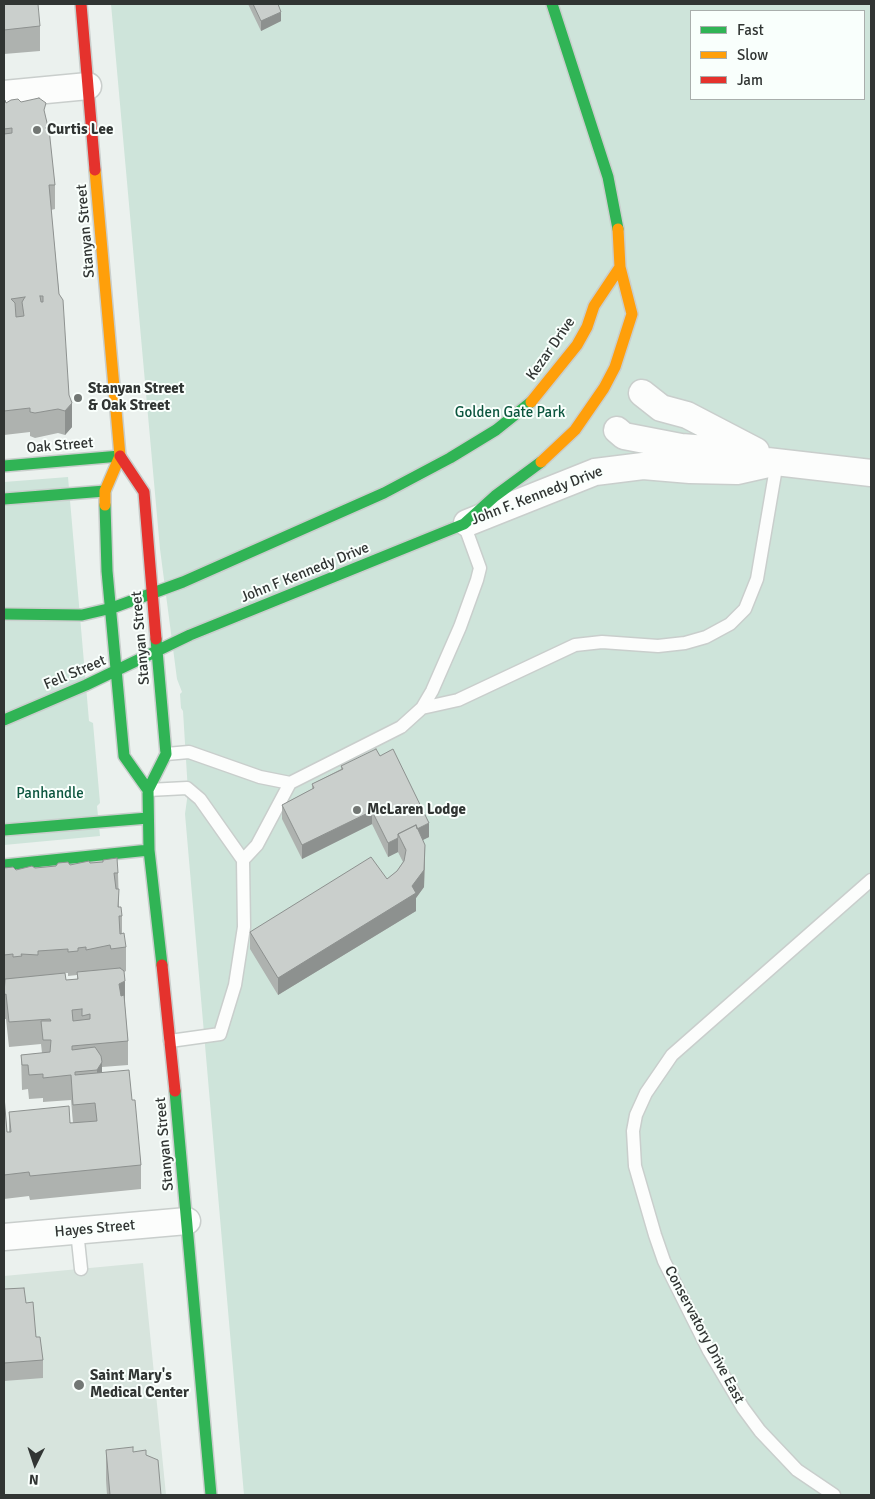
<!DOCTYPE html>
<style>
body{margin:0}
#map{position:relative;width:875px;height:1499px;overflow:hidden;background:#ebf1ee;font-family:Signika,sans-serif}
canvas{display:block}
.frame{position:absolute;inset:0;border:5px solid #313533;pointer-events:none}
.legend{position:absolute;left:690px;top:10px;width:175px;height:90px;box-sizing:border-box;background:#f9fffc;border:1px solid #a9aeac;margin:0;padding:6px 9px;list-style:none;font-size:15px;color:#313533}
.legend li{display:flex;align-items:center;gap:10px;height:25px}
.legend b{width:25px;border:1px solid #a9aeac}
.north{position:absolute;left:10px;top:1439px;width:50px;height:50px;-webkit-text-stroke:4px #f9fffc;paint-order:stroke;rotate:184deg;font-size:14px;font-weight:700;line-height:20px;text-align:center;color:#313533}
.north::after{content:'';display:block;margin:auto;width:18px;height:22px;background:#313533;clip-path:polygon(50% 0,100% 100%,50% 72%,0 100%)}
</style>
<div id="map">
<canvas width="875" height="1499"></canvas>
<div class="frame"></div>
<ul class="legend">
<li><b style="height:6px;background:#30b455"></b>Fast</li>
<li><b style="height:6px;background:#ff9f0a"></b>Slow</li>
<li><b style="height:6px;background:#e5322d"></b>Jam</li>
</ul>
<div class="north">N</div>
</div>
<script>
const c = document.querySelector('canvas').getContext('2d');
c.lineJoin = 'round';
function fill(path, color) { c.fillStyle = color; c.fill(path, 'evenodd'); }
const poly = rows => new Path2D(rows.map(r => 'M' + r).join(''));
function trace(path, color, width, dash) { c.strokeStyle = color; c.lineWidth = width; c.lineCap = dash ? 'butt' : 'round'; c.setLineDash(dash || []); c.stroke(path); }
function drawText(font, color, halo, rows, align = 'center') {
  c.font = font + ' Signika,sans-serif'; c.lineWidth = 4; c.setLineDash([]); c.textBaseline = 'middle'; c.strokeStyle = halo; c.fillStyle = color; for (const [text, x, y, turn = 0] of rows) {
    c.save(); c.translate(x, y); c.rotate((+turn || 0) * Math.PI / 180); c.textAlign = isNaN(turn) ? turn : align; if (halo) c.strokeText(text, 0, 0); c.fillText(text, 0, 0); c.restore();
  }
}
const built = poly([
 [143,1263,166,1495,4,1495,4,1276]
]);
const green = poly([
 [111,4,871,4,871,1495,244,1495,185,814,188,792,183,711,181,708,180,694,182,692,177,679,160,549],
 [691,11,864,11,864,99,691,99],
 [68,477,89,721,93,723,100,803,97,806,100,836,4,845,4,482]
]);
const lane = poly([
 [422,708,458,700,575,645,602,642,658,646,685,643,706,637,730,624,745,609,757,579,777,462],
 [166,754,189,752,260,777,290,783,401,727,422,708,432,691,460,627,477,580,480,568,464,524],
 [148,790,187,788,200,799,243,860,244,927,235,985,220,1034,170,1041],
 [243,860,257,845,290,783],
 [77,1231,81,1269],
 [834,1495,797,1470,760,1431,743,1408,709,1351,664,1261,655,1235,635,1166,633,1131,636,1115,646,1093,672,1055,871,880]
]);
const street = poly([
 [4,94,88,86],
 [642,393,661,408,687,415,756,451],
 [617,430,624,436,681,447,707,449,741,458,871,473],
 [467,523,595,472,643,466,690,470,737,471,777,462],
 [4,1237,187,1221]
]);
const fast = poly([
 [552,4,608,177,618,229],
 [4,466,120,456],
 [4,499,105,491],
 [105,505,107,571,124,756,148,790],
 [4,614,82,615,112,608,183,582,384,493,450,458,496,430,531,402],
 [156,639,166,754,148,790,149,850,162,965],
 [4,720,86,685,190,635,464,524,495,496,541,462],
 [4,830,148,818],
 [4,865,149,850],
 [175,1091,211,1495]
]);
const slow = poly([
 [95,170,120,456,105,491,105,505],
 [531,402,577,345,587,327,594,306,620,267],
 [541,462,575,430,604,388,615,367,632,314,620,267,618,229]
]);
const jam = poly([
 [81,4,95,170],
 [120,456,144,492,156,639],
 [162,965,175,1091]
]);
const wall = poly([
 [4,4,40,26,40,51,4,54],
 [248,4,278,4,281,21,261,31],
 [4,101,6,103,21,102,46,118,48,129,55,185,55,209,51,210,72,427,65,435,58,433,35,438,30,436,30,432,4,435],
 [380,756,429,837,422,840,425,863,424,887,416,898,416,911,278,995,250,949,250,932,387,879,397,871,403,862,398,852,388,857,372,824,302,859,282,819,282,805,312,789,312,784,341,769,341,766],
 [90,863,118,873,119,907,122,916,122,934,126,947,126,971,124,972,125,1006,128,1041,128,1065,102,1067,102,1072,132,1100,141,1165,141,1189,30,1200,29,1196,4,1199,4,1096,7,1132,9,1132,9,1112,73,1123,71,1100,43,1102,43,1098,29,1099,28,1089,22,1090,21,1055,42,1053,41,1044,9,1047,6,1019,4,1019,4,868,16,870],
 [65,973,68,973,68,976,77,975,77,979,66,980],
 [4,1289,26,1303,43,1360,43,1378,4,1381],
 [106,1450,133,1452,146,1455,161,1495,107,1495,106,1480]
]);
const shadedWall = poly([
 [281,12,281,21,261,31,261,21],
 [72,403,72,427,65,435,65,411],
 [372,811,372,824,302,859,302,845],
 [429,823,429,837,405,849,400,837],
 [398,838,398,852,388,857,388,843],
 [425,845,424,887,416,898,416,911,278,995,278,978,412,886],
 [125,981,125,1006,119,1008,119,984],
 [102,1062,102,1086,97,1095,97,1070]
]);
const building = poly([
 [4,4,38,4,40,26,4,30,4,4],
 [253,4,278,4,281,12,261,21,253,4],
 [39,98,46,103,44,110,48,127,45,128,49,129,55,185,49,185,59,294,63,300,69,395,72,403,65,411,58,409,35,413,30,412,30,408,4,411,4,134,12,133,12,128,4,129,4,101,5,100,6,103,11,100,18,99,21,102,39,98],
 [40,296,43,296,43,302,41,302,40,296],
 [25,297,22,302,24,316,16,317,15,303,11,299,25,297],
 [376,749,380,756,393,749,429,823,417,829,416,825,398,834,398,838,388,843,372,811,302,845,282,805,314,788,312,784,343,769,341,766,376,749],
 [416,825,425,845,424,870,412,886,416,893,278,978,250,932,371,857,387,879,397,871,404,861,406,850,398,834,416,825],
 [117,858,118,873,114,873,116,889,119,889,118,907,121,907,122,916,119,916,120,934,124,933,126,947,111,949,110,945,86,950,86,947,78,948,78,951,68,952,68,949,38,951,38,955,21,954,22,956,13,957,13,954,4,955,4,868,13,867,16,870,32,866,35,868,56,866,58,863,68,862,70,865,89,861,90,863,103,862,103,860,117,858],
 [120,968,124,971,125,981,119,984,121,996,124,995,128,1041,72,1046,72,1050,95,1047,101,1056,102,1062,97,1070,75,1072,75,1075,129,1070,132,1100,135,1100,141,1165,30,1176,29,1172,4,1175,4,1096,7,1132,11,1132,9,1112,69,1106,70,1123,97,1121,95,1103,73,1105,71,1075,43,1078,43,1074,29,1075,28,1065,22,1065,21,1055,50,1052,51,1040,43,1040,41,1021,51,1021,50,1019,9,1022,6,994,4,995,5,979,65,973,66,980,78,979,77,972,120,968],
 [82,1009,82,1016,90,1014,90,1019,73,1021,72,1010,82,1009],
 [24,1288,26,1303,33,1302,36,1337,40,1337,43,1360,4,1363,4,1289,24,1288],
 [133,1447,133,1452,146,1450,146,1455,158,1460,161,1495,110,1495,106,1450,133,1447]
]);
const markers = [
 [37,130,5,"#727774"],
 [78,398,5,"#727774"],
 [357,810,5,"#727774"],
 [79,1385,6,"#727774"]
];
const poiNames = [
 ["Curtis Lee",47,130],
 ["Stanyan Street",88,389],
 ["& Oak Street",88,406],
 ["McLaren Lodge",367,810],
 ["Saint Mary's",90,1376],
 ["Medical Center",90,1393]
];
const streetNames = [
 ["Stanyan Street",86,231,-95],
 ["Kezar Drive",551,349,-55],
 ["Oak Street",60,446,-5],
 ["John F. Kennedy Drive",537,496,-21],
 ["John F Kennedy Drive",305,573,-22],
 ["Stanyan Street",141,638,-95],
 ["Fell Street",75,673,-23],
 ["Stanyan Street",165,1144,-95],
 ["Hayes Street",95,1229,-5],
 ["Conservatory Drive East",704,1335,62]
];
const parkNames = [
 ["Golden Gate Park",510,413],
 ["Panhandle",50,794]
];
fill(built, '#d7e4dd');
fill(green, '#cee4da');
trace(lane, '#c9cecc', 15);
trace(street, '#c9cecc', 29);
trace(fast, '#c9cecc', 14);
trace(slow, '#c9cecc', 14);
trace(jam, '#c9cecc', 14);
trace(lane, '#fcfdfc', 12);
trace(street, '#fcfdfc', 26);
trace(fast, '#30b455', 11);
trace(slow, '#ff9f0a', 11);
trace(jam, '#e5322d', 11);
fill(wall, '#aeb2af');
fill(shadedWall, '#8d918f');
fill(building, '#cacfcc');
trace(building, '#8d918f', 1);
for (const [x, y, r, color] of markers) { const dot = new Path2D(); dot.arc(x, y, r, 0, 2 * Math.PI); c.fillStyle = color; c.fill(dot); trace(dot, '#f9fffc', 2); }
drawText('bold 15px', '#313533', '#f9fffc', poiNames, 'left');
drawText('15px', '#313533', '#f9fffc', streetNames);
drawText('15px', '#0b553e', '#f9fffc', parkNames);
</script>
